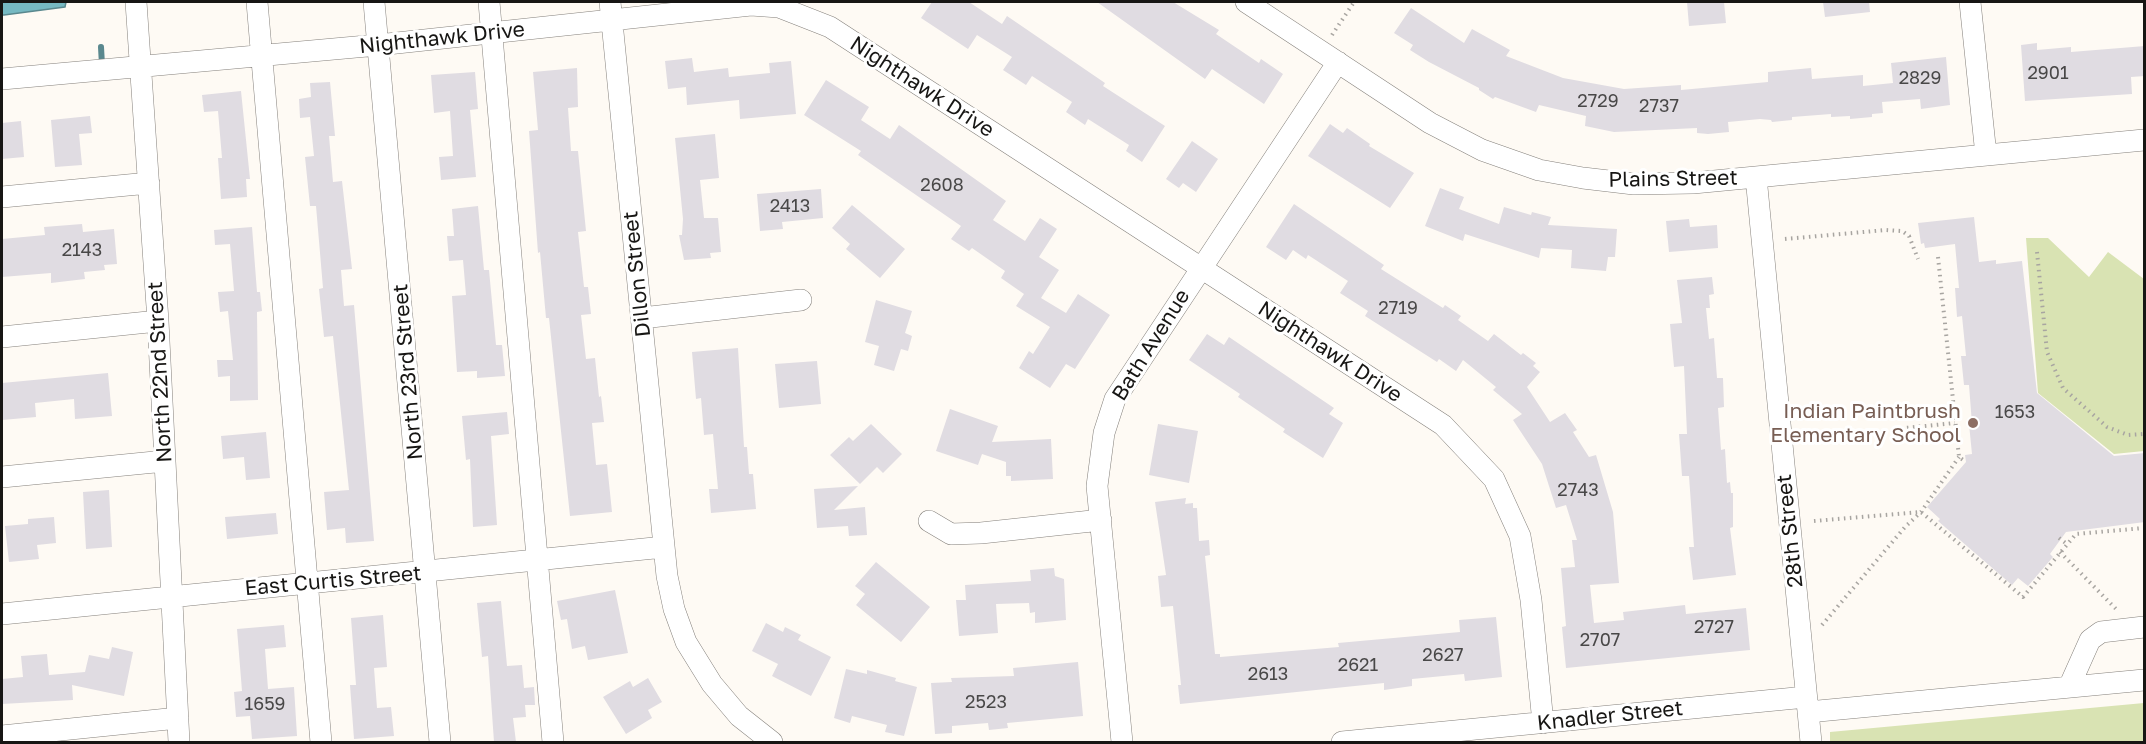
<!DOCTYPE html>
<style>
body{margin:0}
#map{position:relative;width:2146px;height:744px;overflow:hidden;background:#fefaf4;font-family:"Golos Text",sans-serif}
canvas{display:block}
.frame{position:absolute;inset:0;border:3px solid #171614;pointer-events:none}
</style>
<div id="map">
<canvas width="2146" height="744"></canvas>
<div class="frame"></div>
</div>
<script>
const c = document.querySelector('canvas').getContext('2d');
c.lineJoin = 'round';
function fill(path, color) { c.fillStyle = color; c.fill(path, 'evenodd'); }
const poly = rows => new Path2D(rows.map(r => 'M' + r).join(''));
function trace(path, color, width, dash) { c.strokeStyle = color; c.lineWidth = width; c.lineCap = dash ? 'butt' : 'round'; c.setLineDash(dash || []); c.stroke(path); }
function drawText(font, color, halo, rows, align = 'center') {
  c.font = font + ' "Golos Text",sans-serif'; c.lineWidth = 6; c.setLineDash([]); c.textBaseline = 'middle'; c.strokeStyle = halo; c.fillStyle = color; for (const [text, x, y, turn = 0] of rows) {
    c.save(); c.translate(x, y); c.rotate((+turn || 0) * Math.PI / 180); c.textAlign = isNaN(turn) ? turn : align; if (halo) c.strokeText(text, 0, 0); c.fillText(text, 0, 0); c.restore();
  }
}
const green = poly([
 [2026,238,2048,238,2089,277,2108,252,2144,279,2144,451,2114,454,2038,393],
 [2144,703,2144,742,1830,742,1830,732]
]);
const water = poly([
 [2,2,66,2,65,7,4,15,2,15,2,2]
]);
const stream = poly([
 [101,47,102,65]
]);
const building = poly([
 [932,2,969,2,1002,24,1007,16,1105,83,1103,86,1165,126,1142,162,1126,151,1129,145,1088,119,1085,125,1066,112,1072,102,1032,76,1026,85,1003,70,1012,57,977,35,968,49,921,18],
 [1097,2,1173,2,1219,30,1216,34,1259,63,1261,59,1283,74,1264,104,1212,69,1205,79],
 [1687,2,1724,2,1726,23,1689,26],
 [1823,2,1869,2,1870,12,1825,17],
 [1411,8,1464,43,1472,29,1510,50,1506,56,1563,78,1624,89,1681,85,1681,90,1768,82,1768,72,1811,68,1812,79,1863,75,1863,86,1893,83,1891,63,1946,57,1950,105,1921,109,1920,99,1882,102,1883,113,1872,114,1872,117,1850,119,1850,116,1831,117,1831,114,1792,117,1792,120,1772,122,1771,120,1760,119,1728,122,1729,132,1708,134,1697,133,1697,128,1614,132,1585,126,1586,116,1539,105,1536,112,1495,97,1493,99,1479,90,1479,88,1429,62,1410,50,1413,45,1394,33],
 [2037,43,2037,50,2071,47,2071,52,2145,46,2145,76,2131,77,2132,94,2025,101,2021,45],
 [692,58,694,72,728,68,729,77,770,73,769,63,791,61,796,114,740,119,739,100,687,105,686,87,668,89,665,61],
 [577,68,578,107,568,108,571,151,578,151,586,231,578,232,584,287,588,287,591,314,581,315,586,359,595,358,599,397,601,396,604,422,592,423,596,465,607,464,612,512,570,516,549,318,546,318,540,252,538,253,529,131,538,130,533,72],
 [475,72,478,109,470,110,476,177,441,180,439,157,453,156,450,111,434,113,431,75],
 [826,80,869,107,861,120,890,139,899,125,1006,201,993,220,1025,241,1040,218,1057,229,1039,257,1059,270,1041,298,1066,313,1078,294,1110,315,1075,369,1066,364,1050,388,1019,368,1029,351,1033,354,1050,327,1016,306,1024,294,1001,278,1005,271,972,248,969,251,951,239,961,226,858,155,861,151,804,115],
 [330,82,335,136,329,136,333,182,342,181,352,269,341,270,344,306,354,305,374,541,346,543,345,528,327,530,324,492,349,490,333,336,324,337,319,289,323,288,316,206,310,206,305,157,314,156,310,117,300,118,299,99,311,97,310,83],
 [241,91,250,179,246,179,247,197,221,199,218,158,222,158,218,111,204,112,202,95],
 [90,116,92,133,79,134,82,165,55,167,51,120],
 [21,121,24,157,2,159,2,123],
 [1330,124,1343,133,1347,128,1370,144,1369,146,1414,173,1390,208,1308,156],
 [715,134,719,178,700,180,704,218,718,218,721,252,710,253,711,258,684,260,679,235,682,235,683,219,675,138],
 [1192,141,1218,159,1196,192,1183,183,1179,188,1166,179],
 [1440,188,1464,197,1459,209,1499,224,1504,207,1531,215,1532,212,1551,217,1548,225,1617,229,1615,257,1608,257,1606,271,1571,268,1572,250,1541,248,1539,258,1465,234,1463,241,1425,226],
 [821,189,823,218,782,222,783,229,760,231,757,194],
 [1294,204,1384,265,1381,269,1443,308,1445,305,1461,316,1458,320,1488,341,1494,334,1521,355,1523,353,1536,363,1533,366,1540,372,1527,387,1550,422,1565,413,1577,430,1573,432,1589,457,1596,455,1613,512,1619,583,1590,585,1594,623,1624,620,1623,612,1685,605,1686,614,1746,608,1750,650,1566,668,1562,627,1566,626,1561,568,1575,567,1572,540,1577,540,1566,505,1556,508,1542,464,1513,420,1522,414,1493,390,1496,387,1463,360,1456,371,1439,359,1437,362,1365,316,1368,311,1340,293,1348,281,1308,255,1306,259,1293,250,1286,260,1266,247],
 [852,205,905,249,880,278,846,249,850,244,832,228],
 [478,206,484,270,489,270,496,345,502,345,505,376,477,378,477,371,457,372,452,296,466,295,463,260,449,261,447,236,454,236,452,209],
 [1974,217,1979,262,1996,260,1996,264,2022,261,2037,393,2114,456,2145,453,2145,522,2066,532,2050,554,2053,557,2028,586,2018,578,2012,585,1938,521,1940,519,1927,507,1966,462,1965,455,1972,454,1969,424,1972,424,1969,385,1964,385,1961,356,1966,356,1962,316,1957,317,1955,288,1959,288,1955,244,1925,248,1924,243,1921,244,1918,223],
 [1689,219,1690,227,1717,225,1718,248,1669,252,1666,221],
 [82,224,83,232,114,229,117,264,104,265,105,270,84,272,85,279,51,283,51,273,2,277,2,239,45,235,44,227],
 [252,227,257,292,260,292,262,311,257,312,258,400,230,401,230,376,218,377,217,360,233,360,228,311,220,312,218,292,234,291,230,244,215,245,214,230],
 [1712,277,1714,294,1709,295,1710,308,1706,308,1709,339,1714,338,1717,378,1723,378,1724,407,1718,408,1721,450,1725,449,1727,483,1730,482,1731,493,1733,493,1733,527,1730,528,1736,575,1693,580,1689,547,1694,547,1689,476,1682,476,1679,434,1687,434,1684,366,1674,367,1670,324,1682,323,1677,280],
 [876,300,912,311,905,333,912,336,908,351,901,349,894,371,874,365,879,346,865,342],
 [1207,334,1224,345,1229,337,1334,408,1329,414,1343,423,1323,458,1283,432,1285,429,1238,397,1240,394,1189,360],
 [738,348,744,447,747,447,749,474,753,474,756,509,711,513,709,489,718,489,713,434,704,435,701,398,696,399,692,352],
 [817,361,821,404,779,408,775,364],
 [108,373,112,416,75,419,74,399,35,403,36,417,2,420,2,383],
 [950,409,998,426,992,442,1051,439,1053,479,1011,481,1011,476,1006,476,1006,462,982,454,978,465,936,451],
 [507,412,509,434,491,436,497,525,473,527,470,459,466,460,462,416],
 [871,424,902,454,883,473,877,467,860,484,830,455,849,437,853,441],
 [1158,424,1198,431,1189,483,1149,475],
 [266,432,270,478,246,480,244,457,223,459,221,436],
 [858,486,834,510,865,507,867,535,849,536,848,526,817,528,814,489],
 [109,490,112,547,86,549,83,492],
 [1186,498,1185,504,1193,503,1193,508,1197,508,1199,541,1209,540,1210,555,1205,556,1215,654,1220,654,1220,657,1339,647,1338,643,1460,632,1459,620,1496,617,1502,677,1465,681,1464,674,1412,679,1412,686,1384,690,1384,683,1180,704,1178,685,1181,685,1173,606,1161,607,1158,576,1166,575,1155,502],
 [276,513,278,534,227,539,225,517],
 [54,517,56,543,37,545,39,559,9,562,5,526,28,524,28,519],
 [876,562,930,607,901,642,856,605,865,594,855,586],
 [1054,568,1055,576,1064,579,1066,620,1035,623,1035,612,1030,613,1029,603,996,604,998,633,959,636,956,600,966,600,965,585,1031,581,1030,570],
 [615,590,628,653,588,660,585,646,572,649,567,619,561,620,557,601],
 [501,601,507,666,522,665,524,688,534,687,535,705,525,705,526,717,513,718,516,742,494,742,488,656,482,657,477,603],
 [383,615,387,667,374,668,377,708,391,707,394,736,354,739,350,685,356,685,351,618],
 [766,623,783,632,785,627,801,635,798,640,831,657,811,696,772,676,778,664,752,651],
 [284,625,286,647,265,649,268,689,294,687,297,736,252,739,250,716,236,717,234,692,242,691,237,629],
 [112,647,133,652,124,696,72,685,73,700,2,704,2,679,23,677,21,656,47,654,49,675,85,672,89,655,109,659],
 [1078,662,1083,716,1007,723,1008,728,989,730,988,723,952,726,952,733,935,734,931,683,952,682,951,678,1014,676,1013,668],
 [846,669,867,674,867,670,896,678,895,681,917,687,904,736,885,732,887,725,852,716,850,723,834,718],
 [648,678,662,702,648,710,652,718,626,734,603,697,630,681,633,687]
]);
const path = poly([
 [1332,35,1354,2],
 [1785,239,1886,230,1902,231,1909,236,1918,259],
 [2037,252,2047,352,2063,388,2107,427,2128,435,2144,434],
 [1938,257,1959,457,1966,462],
 [1895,429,1955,423],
 [1814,521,1921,512,2023,597,2076,534,2144,528],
 [2059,538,2067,544],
 [2060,552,2118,611],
 [1822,625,1905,527,1921,512,1959,457]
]);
const minor = poly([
 [136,2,158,321,179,742],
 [257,2,321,742],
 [374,2,440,742],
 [489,2,553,742],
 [610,2,667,576,674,609,686,642,712,684,739,716,772,742],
 [1246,2,1430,123,1482,150,1539,170,1583,178,1634,184,1693,183,2144,140],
 [1970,2,1986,155],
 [2,79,378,45,751,5,779,7,830,27,1443,425,1494,479,1520,536,1531,600,1543,723],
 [1756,177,1811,742],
 [2,197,149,183],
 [642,318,801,300],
 [2,337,158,321],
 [2,477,165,461],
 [929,521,951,534,981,533,1101,520],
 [2,614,664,547],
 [2069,687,2090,640,2101,632,2144,627],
 [1808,712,2144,680],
 [2,736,178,718],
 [1122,742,1097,486,1104,433,1115,399,1338,62],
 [1342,742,1806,697]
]);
const markers = [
 [1973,423,6,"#8d6e63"]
];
const numberNames = [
 ["2901",2048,73],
 ["2829",1920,78],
 ["2729",1598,101],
 ["2737",1659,106],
 ["2608",942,185],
 ["2413",790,206],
 ["2143",82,250],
 ["2719",1398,308],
 ["1653",2015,412],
 ["2743",1578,490],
 ["2727",1714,627],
 ["2707",1600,640],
 ["2627",1443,655],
 ["2621",1358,665],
 ["2613",1268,674],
 ["2523",986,702],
 ["1659",265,704]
];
const streetNames = [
 ["Nighthawk Drive",442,38,-6],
 ["Nighthawk Drive",922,87,33],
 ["Plains Street",1673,179,-1],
 ["Dillon Street",637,274,-96],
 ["Bath Avenue",1151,345,-58],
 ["Nighthawk Drive",1330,352,33],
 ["North 22nd Street",160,372,-93],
 ["North 23rd Street",408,372,-95],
 ["28th Street",1790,531,-96],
 ["East Curtis Street",333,581,-5],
 ["Knadler Street",1610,716,-6]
];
const educationNames = [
 ["Indian Paintbrush",1961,411],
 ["Elementary School",1961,435]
];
fill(green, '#d9e3b3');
fill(water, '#76b9c2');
trace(water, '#5a888e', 1.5);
trace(stream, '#5a888e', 6);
fill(building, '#e0dce2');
trace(minor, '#85817c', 22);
trace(path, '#a8a5a1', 4, [1.5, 4.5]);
trace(minor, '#fff', 21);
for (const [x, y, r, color] of markers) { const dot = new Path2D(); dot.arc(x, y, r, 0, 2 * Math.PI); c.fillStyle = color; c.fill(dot); trace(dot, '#fff', 2); }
drawText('18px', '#494848', null, numberNames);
drawText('21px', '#171614', '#fff', streetNames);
drawText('21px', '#785e54', '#fff', educationNames, 'right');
</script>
